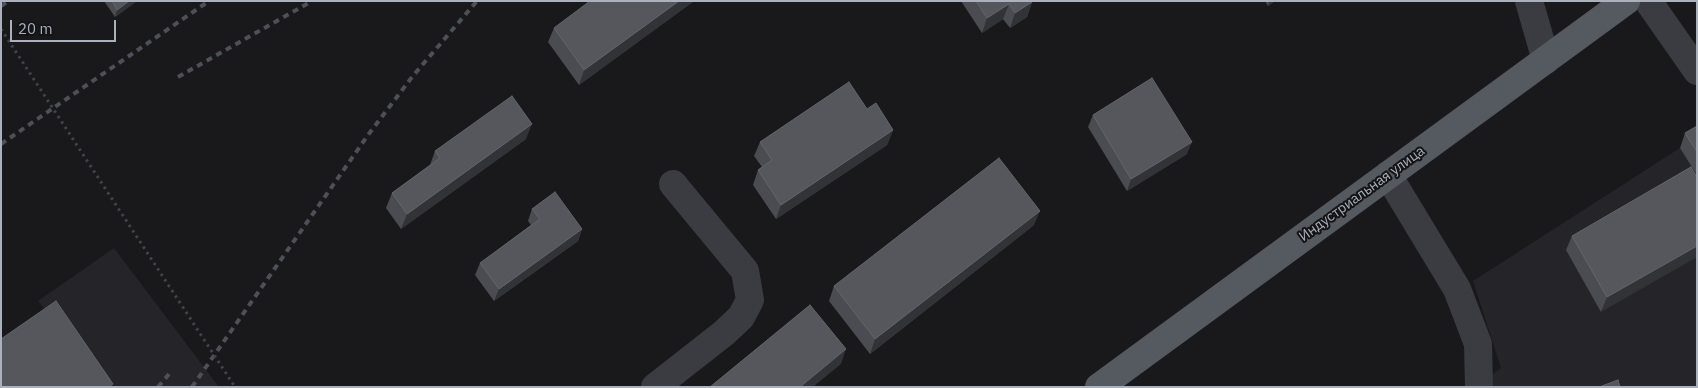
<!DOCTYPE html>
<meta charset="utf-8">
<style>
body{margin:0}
#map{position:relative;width:1698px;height:388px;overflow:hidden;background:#19191c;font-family:"IBM Plex Sans",sans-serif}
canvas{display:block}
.frame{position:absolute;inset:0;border:2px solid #aab1bc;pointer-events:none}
.scale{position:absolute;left:10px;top:20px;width:106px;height:22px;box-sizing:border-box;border:2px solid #aab1bc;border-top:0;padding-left:6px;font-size:15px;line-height:18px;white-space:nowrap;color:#aab1bc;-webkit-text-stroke:4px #141417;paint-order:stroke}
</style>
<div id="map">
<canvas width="1698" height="388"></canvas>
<div class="frame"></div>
<div class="scale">20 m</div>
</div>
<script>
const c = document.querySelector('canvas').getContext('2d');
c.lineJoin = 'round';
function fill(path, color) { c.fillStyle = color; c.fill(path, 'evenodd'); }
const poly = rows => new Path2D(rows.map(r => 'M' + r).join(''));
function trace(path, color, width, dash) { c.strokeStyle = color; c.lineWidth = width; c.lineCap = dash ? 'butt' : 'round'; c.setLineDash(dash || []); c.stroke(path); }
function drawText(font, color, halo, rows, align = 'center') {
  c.font = font + ' "IBM Plex Sans",sans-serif'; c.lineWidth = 4; c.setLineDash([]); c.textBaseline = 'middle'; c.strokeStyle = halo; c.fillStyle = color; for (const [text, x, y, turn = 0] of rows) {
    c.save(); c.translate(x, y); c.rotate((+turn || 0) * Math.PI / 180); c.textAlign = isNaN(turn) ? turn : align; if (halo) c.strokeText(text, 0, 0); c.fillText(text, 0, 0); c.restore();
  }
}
const built = poly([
 [1697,137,1697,387,1475,387,1501,368,1473,281],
 [114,248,219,387,1,387,1,350,50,316,38,301]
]);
const minor = poly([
 [1529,1,1546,60],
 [1648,1,1697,71],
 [1388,175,1457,289,1478,344,1479,387],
 [655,387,724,333,741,317,750,300,745,271,673,184]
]);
const major = poly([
 [1099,387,1626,1]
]);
const rail = poly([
 [1,6,8,1],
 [178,77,312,1],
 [1,144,209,1],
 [158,387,169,374],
 [192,387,368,135,412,77,477,1]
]);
const pathBridge = poly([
 [1,29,235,387]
]);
const wall = poly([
 [104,1,137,1,115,17],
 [694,1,579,85,548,42,554,28],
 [961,1,1032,1,1032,2,1027,17,1010,28,1003,19,982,33],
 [1265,1,1275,1,1268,6],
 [867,109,893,130,887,145,776,219,753,185,758,170,762,167,754,156,760,142],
 [1093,115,1187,154,1127,191,1088,127],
 [1697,126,1697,175,1680,148,1685,133],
 [526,139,401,229,386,208,392,193,430,165,435,151],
 [1691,167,1601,312,1566,250,1572,236],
 [532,209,582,229,578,241,494,301,475,275,480,263,531,225,528,221],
 [1034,225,870,354,829,301,834,286]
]);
const shadedWall = poly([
 [129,1,137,1,115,17,117,10],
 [679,1,694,1,579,85,584,70],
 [1269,1,1275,1,1268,6],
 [1032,2,1027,17,1010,28,1015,13],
 [1009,4,1003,19,982,33,987,18],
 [532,124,526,139,401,229,407,214],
 [893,130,887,145,776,219,781,205],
 [1192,142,1187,154,1127,191,1131,179],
 [1040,211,1034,225,870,354,875,339],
 [582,229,578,241,494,301,499,289],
 [1697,246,1697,257,1601,312,1607,297],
 [846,349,841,364,813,387,800,387]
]);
const building = poly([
 [112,1,129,1,117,10,112,1],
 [590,1,679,1,584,70,554,28,590,1],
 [976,1,1032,1,1032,2,1015,13,1009,4,987,18,976,1],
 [1152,78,1192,142,1131,179,1093,115,1152,78],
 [849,82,867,109,876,103,893,130,781,205,758,170,772,160,760,142,849,82],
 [512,96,532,124,407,214,392,193,440,158,435,151,512,96],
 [1697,126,1697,152,1685,133,1697,126],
 [999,158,1040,211,875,339,834,286,999,158],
 [1691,167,1697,177,1697,246,1607,297,1572,236,1691,167],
 [555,192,582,229,499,289,480,263,540,219,532,209,555,192],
 [56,301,113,384,109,387,1,387,1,339,56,301],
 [810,305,846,349,800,387,710,387,810,305],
 [1618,380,1620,387,1599,387,1618,380]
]);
const streetNames = [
 ["Индустриальная улица",1362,194,-36]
];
fill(built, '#252529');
trace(minor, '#3a3c41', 28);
trace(major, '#555960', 28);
trace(rail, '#4d5056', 4, [6, 5]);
trace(pathBridge, '#404348', 3, [2.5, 4]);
fill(wall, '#4a4c51');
fill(shadedWall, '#323337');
fill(building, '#55575d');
trace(building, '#62656c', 1);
drawText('14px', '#aab1bc', '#141417', streetNames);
</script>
